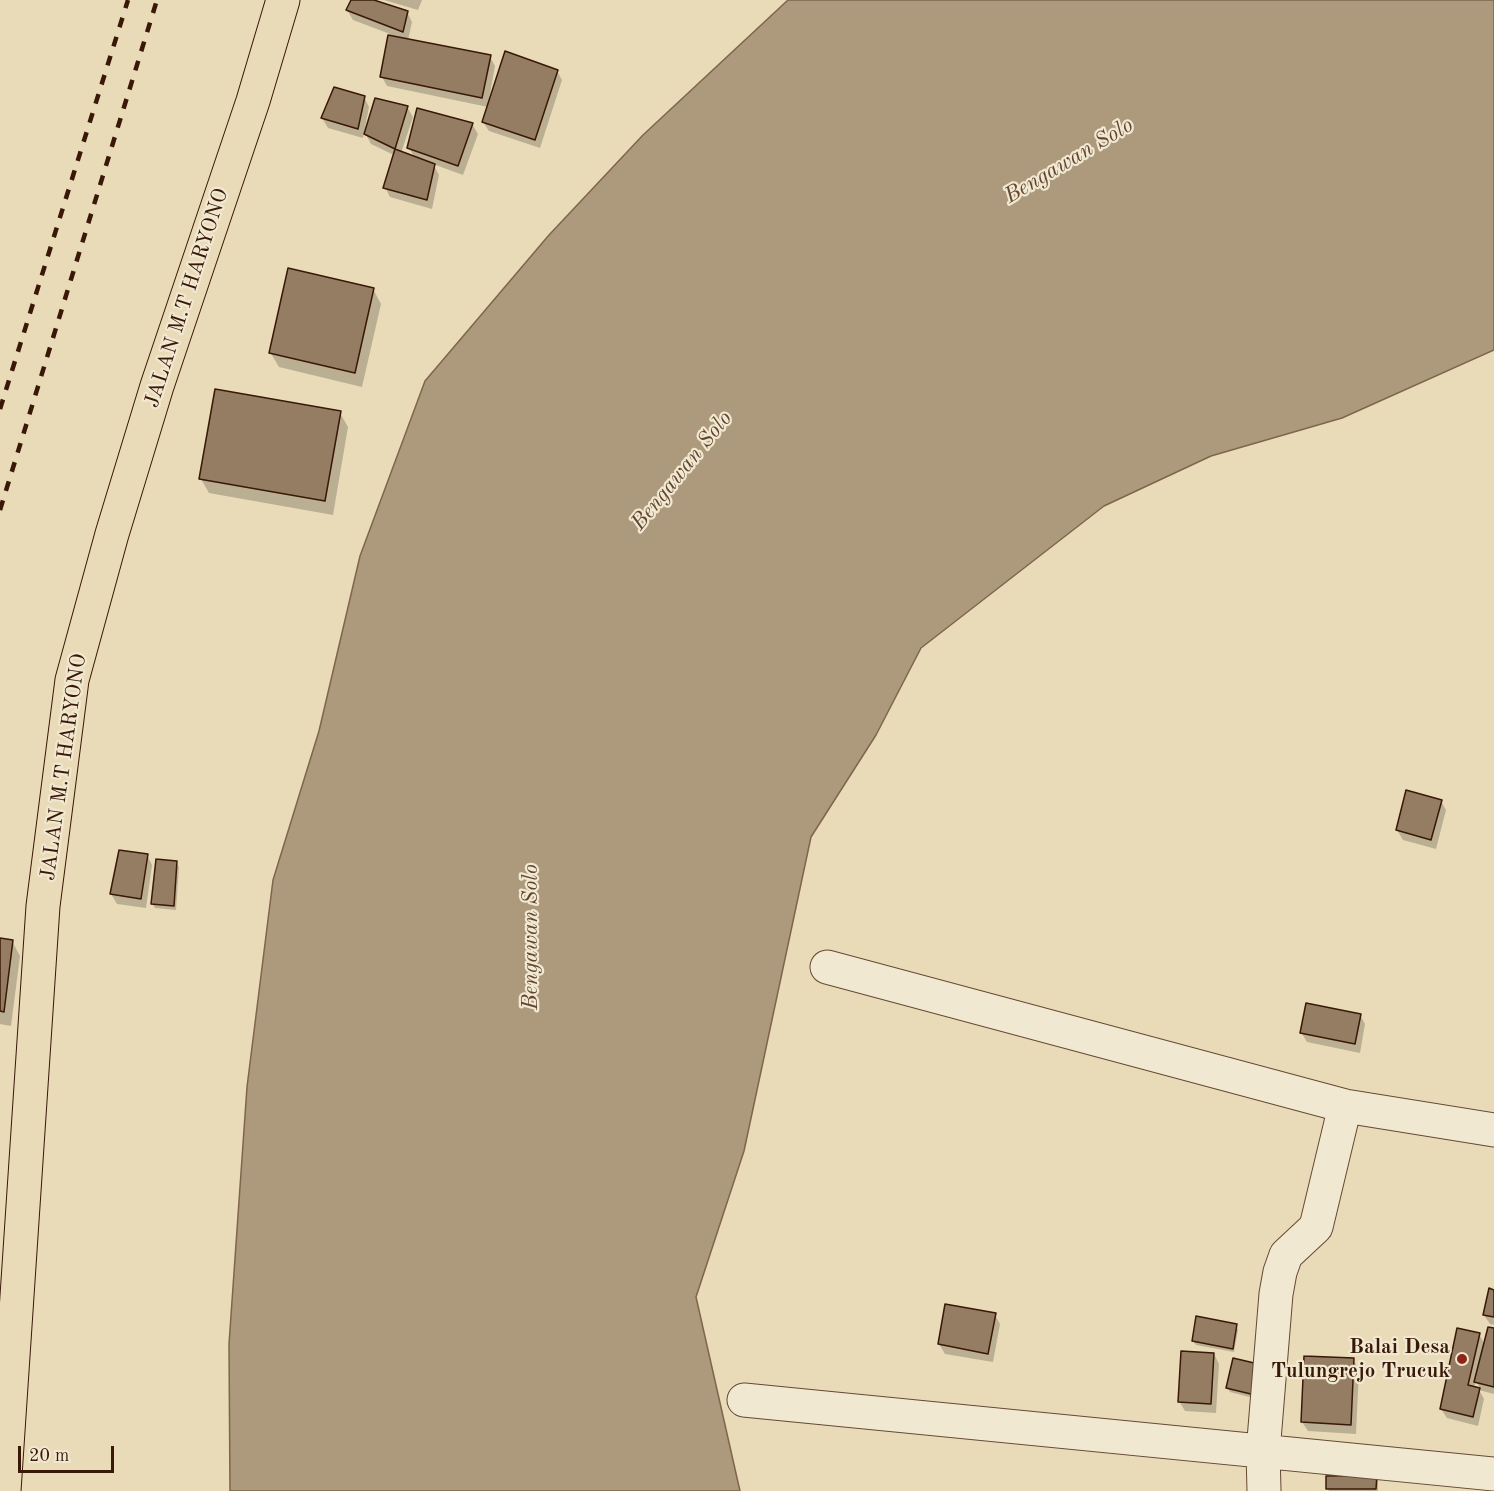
<!DOCTYPE html>
<style>
body{margin:0}
#map{position:relative;width:1494px;height:1491px;overflow:hidden;background:#e9dbb8;font-family:"Old Standard TT",serif}
canvas{display:block}
.scale{position:absolute;left:18px;top:1446px;width:96px;height:27px;box-sizing:border-box;border:3px solid #391807;border-top:0;padding-left:8px;font-size:18px;line-height:21px;white-space:nowrap;color:#391807;-webkit-text-stroke:4px #f1e8d1;paint-order:stroke}
</style>
<div id="map">
<canvas width="1494" height="1491"></canvas>
<div class="scale">20 m</div>
</div>
<script>
const c = document.querySelector('canvas').getContext('2d');
c.lineJoin = 'round';
function fill(path, color) { c.fillStyle = color; c.fill(path, 'evenodd'); }
const poly = rows => new Path2D(rows.map(r => 'M' + r).join(''));
function trace(path, color, width, dash) { c.strokeStyle = color; c.lineWidth = width; c.lineCap = dash ? 'butt' : 'round'; c.setLineDash(dash || []); c.stroke(path); }
function drawText(font, color, halo, rows, align = 'center') {
  c.font = font + ' "Old Standard TT",serif'; c.lineWidth = 4.5; c.setLineDash([]); c.textBaseline = 'middle'; c.strokeStyle = halo; c.fillStyle = color; for (const [text, x, y, turn = 0] of rows) {
    c.save(); c.translate(x, y); c.rotate((+turn || 0) * Math.PI / 180); c.textAlign = isNaN(turn) ? turn : align; if (halo) c.strokeText(text, 0, 0); c.fillText(text, 0, 0); c.restore();
  }
}
const water = poly([
 [788,0,1494,0,1494,350,1342,418,1211,456,1104,506,921,648,876,735,811,837,744,1151,696,1297,740,1491,230,1491,229,1344,247,1087,273,880,319,731,360,556,425,381,549,235,643,135,788,0]
]);
const shadow = poly([
 [353,0,369,0,407,12,412,22,408,40,490,57,495,66,489,99,557,71,562,80,540,148,489,131,483,122,488,107,387,86,382,77,390,34,353,20,347,10],
 [384,0,422,0,418,10],
 [364,97,369,107,363,138,328,128,322,118],
 [407,107,413,117,401,153,415,158,409,148,472,124,478,134,463,175,433,164,439,175,432,209,390,197,385,187,394,155,371,144,364,131,366,132],
 [373,289,381,304,362,387,279,367,270,352],
 [340,413,348,427,333,515,209,493,201,479],
 [1441,801,1446,810,1436,849,1403,840,1397,830],
 [120,852,147,855,152,865,146,908,117,904,111,894],
 [176,863,179,867,176,910,155,908,152,903],
 [0,940,12,941,20,956,11,1026,0,1024],
 [1360,1015,1365,1024,1360,1053,1307,1042,1301,1032],
 [1494,1291,1494,1325,1490,1324,1484,1315],
 [995,1315,1000,1324,993,1362,945,1354,939,1344],
 [1236,1326,1238,1330,1234,1352,1196,1345,1193,1341],
 [1494,1330,1494,1394,1479,1390,1484,1399,1478,1426,1447,1418,1441,1409,1479,1334,1485,1345],
 [1476,1381,1481,1390,1474,1388],
 [1214,1354,1219,1364,1216,1413,1185,1411,1179,1401],
 [1234,1360,1261,1400,1230,1392,1227,1387],
 [1353,1360,1359,1369,1356,1434,1308,1431,1302,1422],
 [1376,1477,1378,1481,1378,1491,1329,1491,1327,1488]
]);
const building = poly([
 [351,0,374,0,408,11,403,32,346,10,351,0],
 [388,35,491,55,482,98,380,77,388,35],
 [505,51,558,70,535,140,482,122,505,51],
 [334,87,365,96,358,129,321,118,334,87],
 [375,98,408,106,395,149,364,134,375,98],
 [417,108,473,123,458,166,407,148,417,108],
 [395,149,435,164,427,200,383,188,395,149],
 [288,268,374,288,355,373,269,353,288,268],
 [215,389,341,411,325,501,199,479,215,389],
 [1406,790,1442,800,1431,840,1396,830,1406,790],
 [119,850,148,854,141,899,110,894,119,850],
 [156,859,177,861,174,906,151,904,156,859],
 [0,938,13,940,4,1012,0,1011,0,938],
 [1306,1003,1361,1014,1355,1044,1300,1033,1306,1003],
 [1489,1288,1494,1290,1494,1317,1483,1315,1489,1288],
 [945,1304,996,1313,988,1354,938,1344,945,1304],
 [1196,1316,1237,1324,1233,1349,1192,1341,1196,1316],
 [1488,1327,1494,1328,1494,1387,1474,1382,1488,1327],
 [1457,1328,1480,1333,1468,1385,1480,1388,1473,1417,1440,1409,1457,1328],
 [1181,1351,1214,1353,1211,1404,1178,1402,1181,1351],
 [1304,1356,1354,1358,1351,1425,1301,1422,1304,1356],
 [1233,1358,1267,1366,1259,1396,1226,1388,1233,1358],
 [1377,1475,1376,1489,1326,1489,1326,1476,1377,1475]
]);
const minor = poly([
 [827,967,1345,1106,1494,1130],
 [744,1400,1494,1474],
 [1264,1491,1263,1452,1276,1294,1280,1272,1286,1255,1316,1227,1345,1106]
]);
const trunk = poly([
 [4,1491,43,906,72,680,112,534,157,386,253,101,283,0]
]);
const rail = poly([
 [0,409,128,0],
 [0,510,157,0]
]);
const markers = [
 [1462,1359,6,"#8f2418"]
];
const streetNames = [
 ["JALAN M.T HARYONO",187,298,-72],
 ["JALAN M.T HARYONO",64,767,-82]
];
const poiNames = [
 ["Balai Desa",1450,1347],
 ["Tulungrejo Trucuk",1450,1371]
];
const waterNames = [
 ["Bengawan Solo",1069,161,-31],
 ["Bengawan Solo",682,471,-51],
 ["Bengawan Solo",531,937,-90]
];
fill(water, '#ad997c');
trace(water, '#7f654d', 1.5);
fill(shadow, '#0003');
fill(building, '#957d63');
trace(building, '#391807', 1.5);
trace(minor, '#654933', 35);
trace(trunk, '#391807', 35);
trace(minor, '#f1e8d1', 33);
trace(trunk, '#e9dbb8', 33);
trace(rail, '#391807', 4.5, [10, 10]);
for (const [x, y, r, color] of markers) { const dot = new Path2D(); dot.arc(x, y, r, 0, 2 * Math.PI); c.fillStyle = color; c.fill(dot); trace(dot, '#f1e8d1', 2); }
drawText('21px', '#391807', '#f1e8d1', streetNames);
drawText('bold 21px', '#391807', '#f1e8d1', poiNames, 'right');
drawText('italic 22px', '#624530', '#f1e8d1', waterNames);
</script>
